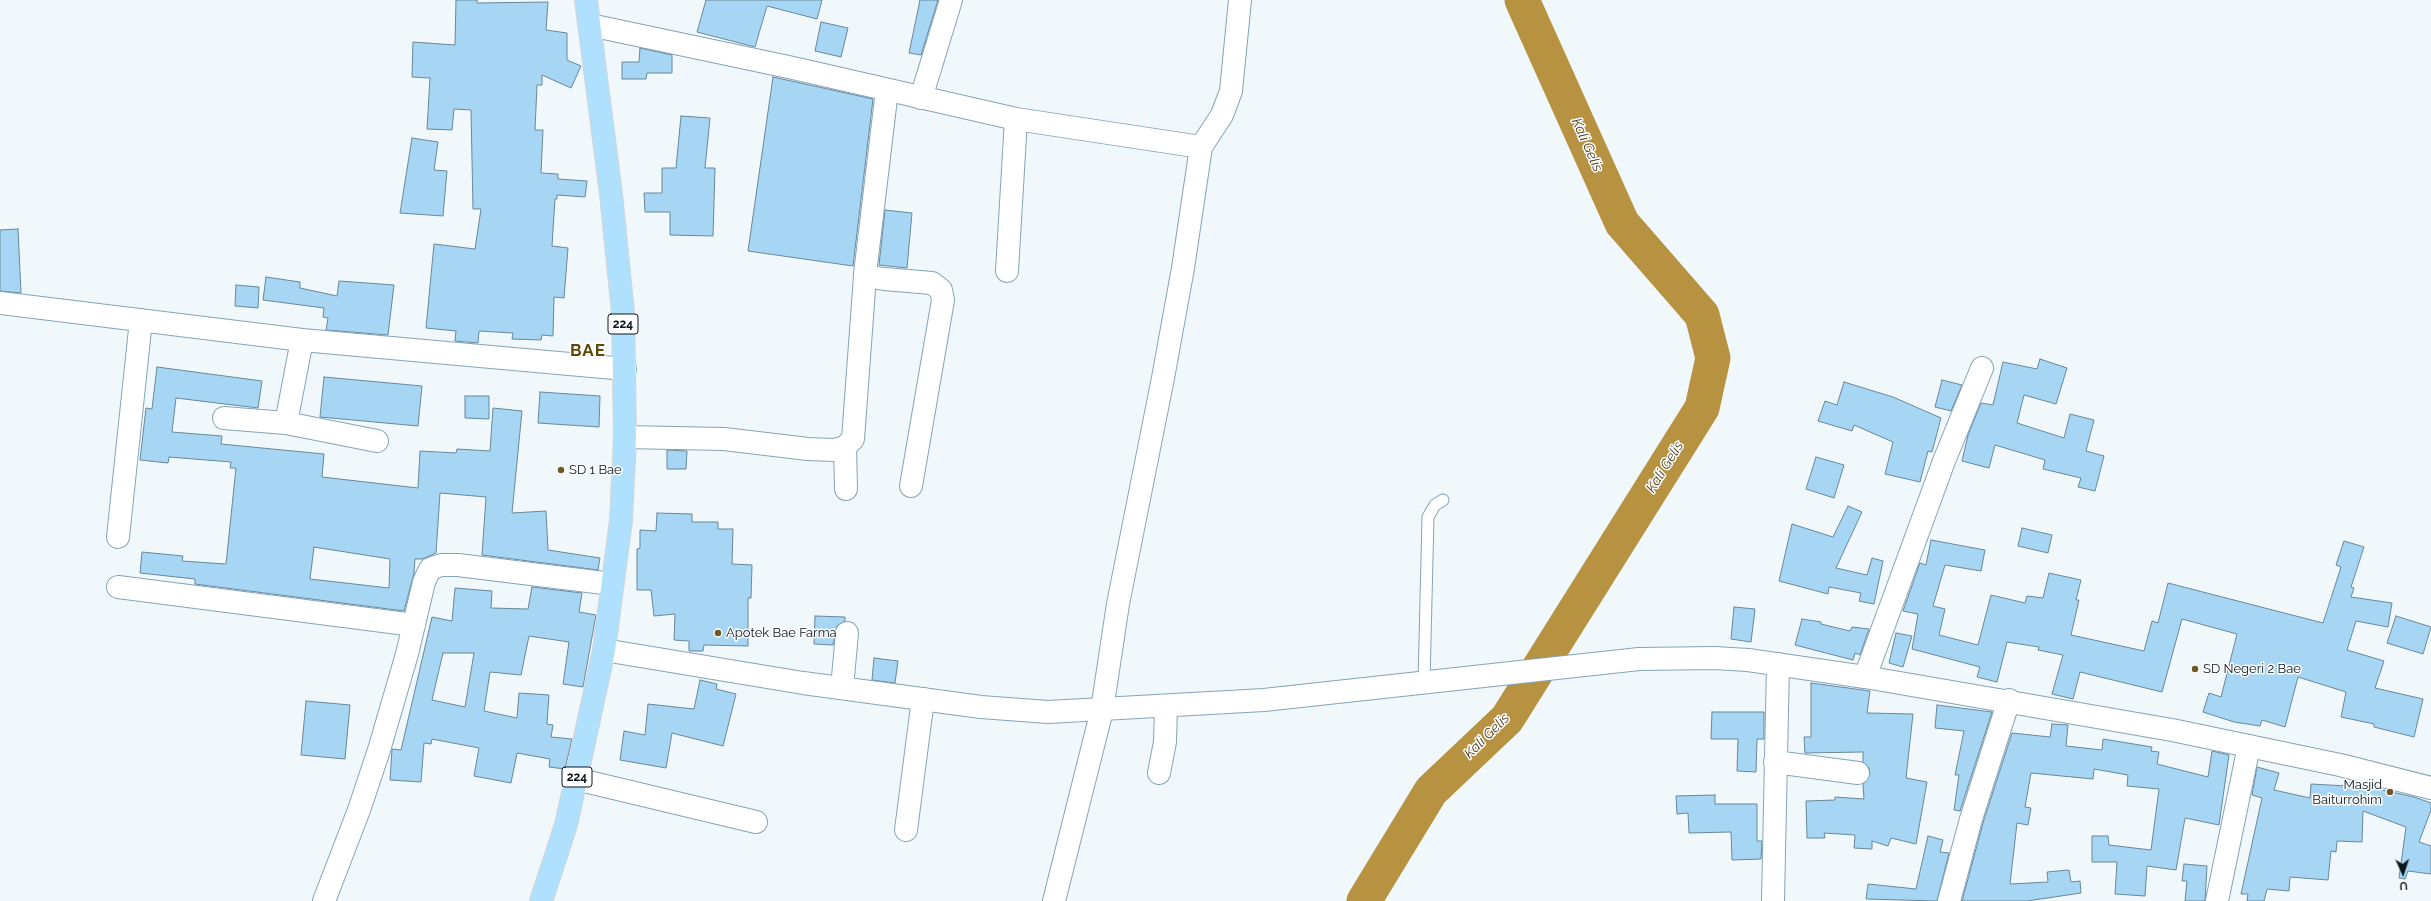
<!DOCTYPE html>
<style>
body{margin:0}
#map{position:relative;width:2431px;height:901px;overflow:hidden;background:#f1f8fc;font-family:Raleway,sans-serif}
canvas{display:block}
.north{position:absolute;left:2383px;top:853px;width:40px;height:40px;-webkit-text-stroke:3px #fff;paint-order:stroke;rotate:177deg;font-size:11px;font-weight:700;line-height:16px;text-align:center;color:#0b171f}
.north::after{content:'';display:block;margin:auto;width:14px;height:18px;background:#0b171f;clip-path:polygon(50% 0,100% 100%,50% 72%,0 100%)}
</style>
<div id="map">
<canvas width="2431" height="901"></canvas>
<div class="north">U</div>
</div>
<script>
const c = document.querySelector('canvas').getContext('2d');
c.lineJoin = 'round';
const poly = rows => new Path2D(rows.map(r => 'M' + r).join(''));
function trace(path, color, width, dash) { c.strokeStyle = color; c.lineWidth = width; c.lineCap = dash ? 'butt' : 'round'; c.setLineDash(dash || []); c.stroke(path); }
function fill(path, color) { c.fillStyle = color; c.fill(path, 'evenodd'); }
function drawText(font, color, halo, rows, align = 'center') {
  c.font = font + ' Raleway,sans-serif'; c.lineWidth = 3; c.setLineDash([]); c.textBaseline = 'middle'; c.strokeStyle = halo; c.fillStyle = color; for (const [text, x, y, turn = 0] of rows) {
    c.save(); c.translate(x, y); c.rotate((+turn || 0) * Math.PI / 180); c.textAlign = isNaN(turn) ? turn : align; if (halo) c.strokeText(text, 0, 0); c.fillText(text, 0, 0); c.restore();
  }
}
const river = poly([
 [1364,901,1431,791,1507,719,1702,408,1713,358,1702,315,1622,223,1522,0]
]);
const building = poly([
 [456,0,477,0,477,3,548,2,546,30,567,33,567,60,581,66,571,88,542,75,542,85,537,85,535,130,543,130,541,173,558,174,558,179,587,181,585,197,557,195,557,199,555,199,552,246,568,248,564,298,554,297,553,336,542,335,541,340,512,339,513,333,479,331,478,343,455,341,456,331,426,328,434,244,475,249,481,209,473,209,471,110,454,109,452,130,427,129,430,78,412,77,413,42,455,45,456,0],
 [706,0,822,0,817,19,767,6,755,47,697,32,706,0],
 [920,0,938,0,921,55,909,53,920,0],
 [821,22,848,28,841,57,815,51,821,22],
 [640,48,672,55,672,73,647,73,646,79,622,79,622,62,639,62,640,48],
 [773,77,873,99,853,266,748,251,773,77],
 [681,116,710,118,705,168,715,168,713,236,670,235,670,212,645,212,644,193,662,193,662,168,676,168,681,116],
 [412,138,438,142,434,170,447,171,443,216,400,213,412,138],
 [885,210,912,213,907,268,879,265,885,210],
 [18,229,21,293,0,291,0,230,18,229],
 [266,277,300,282,300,288,337,296,339,281,394,285,388,335,326,330,328,318,323,317,324,308,263,300,266,277],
 [236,285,259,287,258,308,235,306,236,285],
 [2040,359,2067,368,2056,404,2024,395,2017,423,2064,438,2070,414,2094,420,2086,451,2104,456,2095,491,2078,487,2081,478,2043,469,2045,460,1995,445,1989,468,1962,461,1968,435,1981,403,1993,405,2003,362,2037,369,2040,359],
 [157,367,262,381,258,408,176,398,172,432,222,436,221,444,324,454,322,477,418,488,420,451,456,453,457,449,490,451,493,408,522,411,512,513,546,511,548,550,600,558,598,570,482,555,486,497,440,493,436,553,422,559,415,559,414,573,404,611,195,584,195,579,140,573,142,552,183,556,182,561,226,564,236,468,230,468,231,462,169,457,168,463,140,460,146,408,152,409,157,367],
 [314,547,390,559,389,588,310,579,314,547],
 [324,377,422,386,418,426,320,417,324,377],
 [1942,380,1962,385,1951,411,1935,407,1942,380],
 [1844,382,1893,397,1941,418,1932,452,1928,451,1920,482,1885,474,1893,442,1854,425,1852,431,1818,421,1825,401,1837,405,1844,382],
 [540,392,600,396,599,427,538,423,540,392],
 [465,396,489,396,489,419,465,418,465,396],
 [667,450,687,451,686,469,667,469,667,450],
 [1816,457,1844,465,1834,498,1806,489,1816,457],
 [1848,506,1862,512,1836,568,1867,575,1872,558,1883,561,1874,604,1859,601,1861,593,1829,587,1828,594,1779,581,1792,524,1833,537,1848,506],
 [657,513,692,514,692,522,718,522,718,529,733,529,732,564,752,565,751,598,748,598,748,646,704,645,703,651,689,651,689,641,674,640,675,614,654,616,651,590,637,590,637,549,640,548,640,530,656,531,657,513],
 [2022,528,2052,535,2048,553,2018,546,2022,528],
 [1931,540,1985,550,1981,571,1945,565,1933,606,1945,609,1939,635,1978,645,1991,595,2025,603,2027,596,2043,598,2049,573,2081,580,2076,600,2079,600,2071,635,2144,651,2152,621,2158,623,2168,583,2323,623,2341,567,2336,565,2344,541,2364,547,2351,587,2354,588,2351,597,2392,603,2388,627,2356,621,2347,650,2384,661,2375,688,2423,699,2414,737,2374,727,2374,724,2341,717,2346,692,2298,677,2285,727,2262,720,2260,726,2234,722,2203,712,2209,693,2221,697,2237,634,2182,619,2162,692,2080,672,2073,699,2052,694,2063,655,2038,650,2039,647,2007,642,1997,682,1977,677,1980,667,1912,649,1918,614,1903,611,1920,563,1926,565,1931,540],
 [532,587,582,593,579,612,596,615,583,687,563,684,569,642,529,636,521,675,490,672,484,711,517,718,519,693,549,695,547,724,553,725,551,737,572,739,565,769,549,767,550,759,517,753,511,783,474,776,479,748,432,739,431,744,424,743,421,782,390,780,392,749,401,750,432,617,452,621,455,588,492,591,491,608,528,609,532,587],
 [443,653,474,653,465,707,432,700,443,653],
 [1734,607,1755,609,1751,642,1731,639,1734,607],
 [815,616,845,617,845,621,837,626,833,645,814,644,815,616],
 [2396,616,2431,627,2423,654,2387,643,2396,616],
 [1802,619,1821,622,1821,624,1850,631,1852,627,1869,629,1860,655,1855,653,1853,660,1795,645,1802,619],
 [1896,633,1912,636,1903,667,1889,663,1896,633],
 [874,658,898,661,895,683,872,680,874,658],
 [700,680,717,684,716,689,736,694,723,746,672,733,666,768,620,760,624,731,645,735,648,704,694,709,700,680],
 [1811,683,1870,691,1867,713,1913,714,1906,778,1927,782,1916,844,1891,838,1888,846,1872,841,1872,849,1854,848,1855,835,1824,833,1825,838,1807,838,1806,801,1835,800,1835,797,1864,799,1863,784,1870,774,1869,768,1863,762,1863,752,1805,753,1804,737,1811,737,1811,683],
 [306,701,350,705,345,759,301,755,306,701],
 [1937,705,1992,712,1960,811,1954,810,1959,775,1955,775,1964,731,1935,728,1937,705],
 [1712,712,1764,712,1764,739,1757,739,1756,772,1737,771,1738,739,1711,739,1712,712],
 [2052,724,2068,725,2066,746,2102,750,2103,739,2152,747,2151,751,2159,752,2157,764,2208,777,2212,751,2229,755,2219,825,2185,818,2176,870,2147,866,2145,896,2115,894,2117,862,2092,862,2092,836,2108,836,2109,845,2151,850,2159,789,2127,786,2128,775,2094,769,2093,779,2031,773,2025,807,2031,808,2028,825,2017,823,2010,884,2048,882,2047,872,2069,870,2071,882,2080,881,2081,893,2027,901,1962,901,1983,823,2012,733,2050,737,2052,724],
 [2257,767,2279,773,2274,790,2310,798,2311,784,2347,786,2347,782,2414,797,2431,803,2431,810,2419,842,2431,846,2431,874,2408,871,2405,879,2399,878,2406,827,2363,811,2362,842,2337,841,2336,852,2331,851,2328,880,2290,877,2289,891,2267,889,2264,901,2247,901,2248,894,2241,894,2262,798,2252,795,2257,767],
 [1715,795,1715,804,1757,804,1757,841,1762,841,1761,859,1732,860,1731,832,1689,833,1688,813,1677,814,1676,796,1715,795],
 [1928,836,1943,840,1940,852,1949,853,1937,901,1866,899,1868,884,1916,889,1928,836],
 [2184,864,2207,866,2205,901,2185,901,2187,881,2182,881,2184,864]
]);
const lane = poly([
 [1424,682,1428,517,1435,505,1443,500]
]);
const street = poly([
 [590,25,793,68,1016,119,1201,147],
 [887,90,865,274,865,276,884,279,932,283,941,290,943,300,911,486],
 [921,98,951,0],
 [1007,271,1016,119],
 [0,303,302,340,625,369],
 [224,418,286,423,377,441],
 [286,423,302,340],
 [625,437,724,439,808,449,834,450,845,447,853,439,865,276],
 [845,447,846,489],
 [118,537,141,320],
 [118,587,414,625],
 [1865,677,1944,461,1982,368],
 [842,688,847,633],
 [1775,762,1858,773],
 [1159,773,1165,742,1166,706],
 [576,779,756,822],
 [906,830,923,699],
 [324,901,359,810,379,750,407,654,424,582,430,569,441,565,458,565,612,584],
 [1054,901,1102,710,1118,604,1163,378,1183,268,1201,147,1222,115,1231,91,1240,0],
 [1773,901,1778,664],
 [1949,901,1971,819,2009,700],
 [2217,901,2249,746]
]);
const secondary = poly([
 [604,650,803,683,981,707,1048,712,1264,700,1639,659,1715,658,1748,660,1865,677,2172,730,2340,765,2431,788]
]);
const primary = poly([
 [541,901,566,825,604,650,621,520,625,437,623,313,611,194,586,0]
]);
const markers = [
 [561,470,4,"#6e5827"],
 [718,633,4,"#6e5827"],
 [2195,669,4,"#6e5827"],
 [2390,792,4,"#6e5827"]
];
const shields = [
 [623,324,30],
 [577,777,30]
];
const shieldNames = [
 ["224",623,324],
 ["224",577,777]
];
const poiNames = [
 ["SD 1 Bae",569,470],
 ["Apotek Bae Farma",726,633],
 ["SD Negeri 2 Bae",2203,669],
 ["Masjid",2382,785,"right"],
 ["Baiturrohim",2382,800,"right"]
];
const waterNames = [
 ["Kali Gelis",1587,145,66],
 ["Kali Gelis",1665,467,-58],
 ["Kali Gelis",1487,736,-45]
];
const districtNames = [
 ["BAE",588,351]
];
trace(river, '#b79341', 35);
fill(building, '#a6d6f4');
trace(building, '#67879b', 1);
trace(lane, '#84a4b9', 13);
trace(street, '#84a4b9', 24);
trace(secondary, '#84a4b9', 24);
trace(primary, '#d3d5d7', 24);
trace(lane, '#fff', 11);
trace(street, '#fff', 22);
trace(secondary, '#fff', 22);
trace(primary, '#afe0fd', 22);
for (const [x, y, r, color] of markers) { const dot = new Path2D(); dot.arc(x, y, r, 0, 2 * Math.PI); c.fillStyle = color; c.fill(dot); trace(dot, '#fff', 1.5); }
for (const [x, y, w] of shields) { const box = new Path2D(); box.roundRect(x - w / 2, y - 10, w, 20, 3); c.fillStyle = '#fff'; c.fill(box); trace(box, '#0b171f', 1); }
drawText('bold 12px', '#0b171f', null, shieldNames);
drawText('13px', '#0b171f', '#fff', poiNames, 'left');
drawText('italic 14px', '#4a3a17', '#fff', waterNames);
c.letterSpacing = '1px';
drawText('bold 17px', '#5e4708', '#fff', districtNames);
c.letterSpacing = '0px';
</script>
